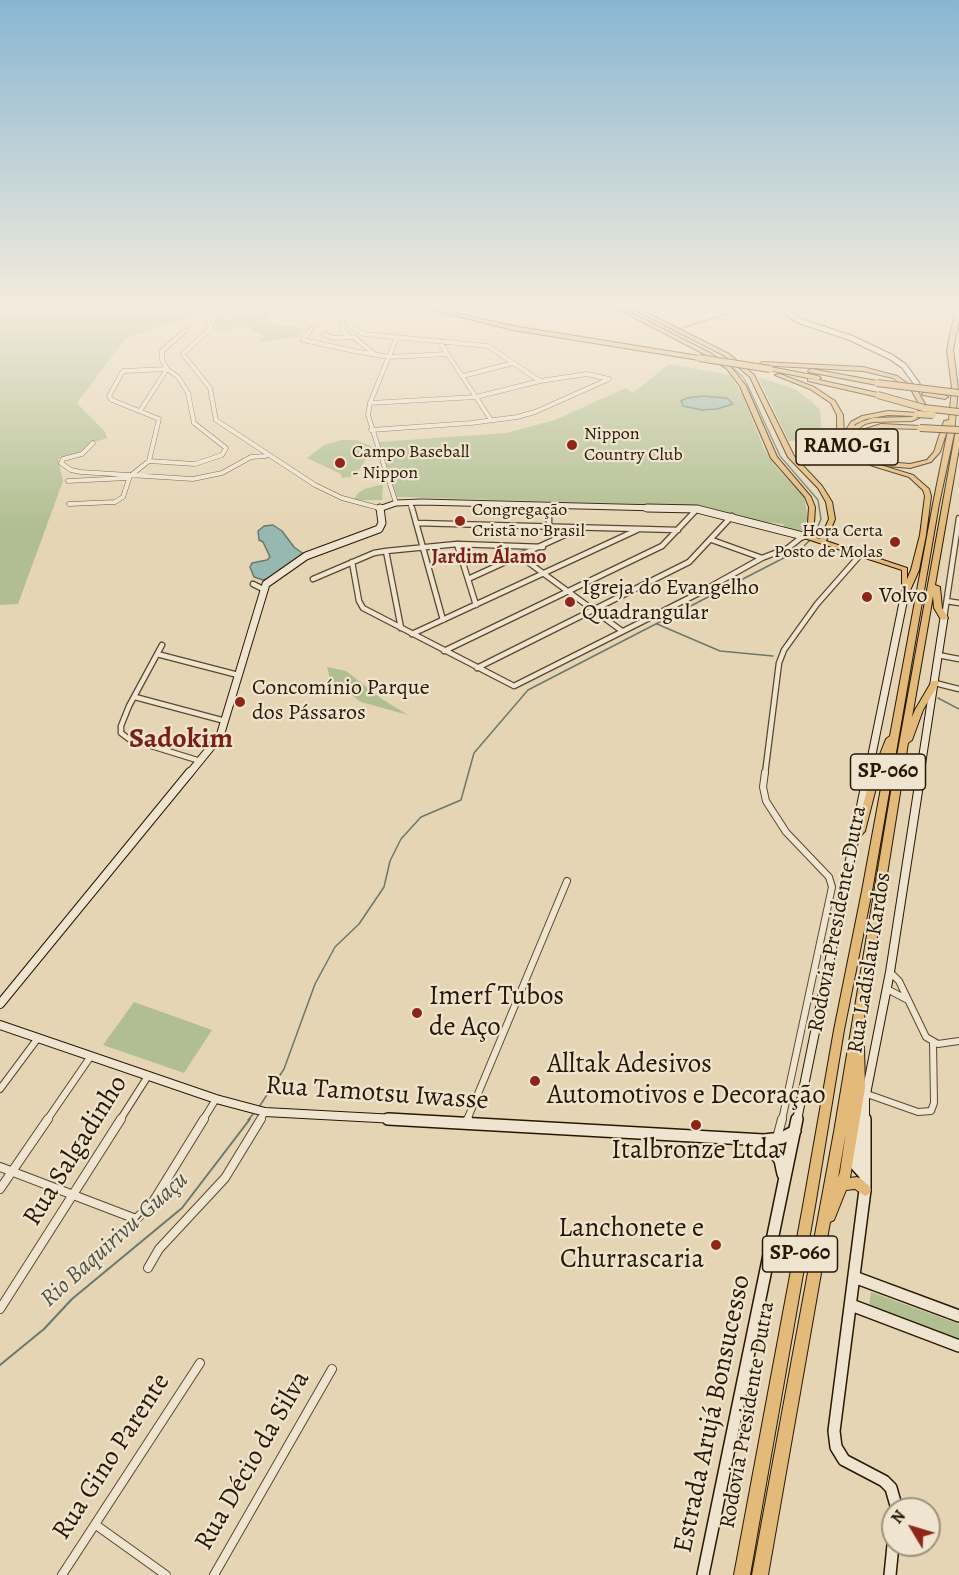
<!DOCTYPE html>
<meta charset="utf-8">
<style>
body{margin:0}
#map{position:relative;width:959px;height:1575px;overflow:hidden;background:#e6d5b5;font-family:Alegreya,serif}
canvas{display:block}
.north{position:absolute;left:881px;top:1497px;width:60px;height:60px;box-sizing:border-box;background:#efe4cf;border:2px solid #9f927d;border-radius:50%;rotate:308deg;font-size:16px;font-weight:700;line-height:24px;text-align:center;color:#281803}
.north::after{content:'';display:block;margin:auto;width:21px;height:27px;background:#8f2418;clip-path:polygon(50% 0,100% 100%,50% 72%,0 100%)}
</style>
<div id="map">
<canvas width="959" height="1575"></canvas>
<div class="north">N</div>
</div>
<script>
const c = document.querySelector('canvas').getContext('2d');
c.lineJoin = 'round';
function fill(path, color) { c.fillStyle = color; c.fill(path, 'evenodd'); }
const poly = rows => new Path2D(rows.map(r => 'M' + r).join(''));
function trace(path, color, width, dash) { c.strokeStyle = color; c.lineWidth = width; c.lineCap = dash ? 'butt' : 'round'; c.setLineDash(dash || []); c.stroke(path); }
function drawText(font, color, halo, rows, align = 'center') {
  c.font = font + ' Alegreya,serif'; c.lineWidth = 4.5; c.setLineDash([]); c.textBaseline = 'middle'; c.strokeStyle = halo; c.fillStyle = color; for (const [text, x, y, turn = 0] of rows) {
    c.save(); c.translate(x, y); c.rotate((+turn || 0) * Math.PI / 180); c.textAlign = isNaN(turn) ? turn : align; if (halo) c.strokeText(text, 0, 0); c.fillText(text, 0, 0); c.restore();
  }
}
const green = poly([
 [0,307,196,307,196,315,126,338,77,403,105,432,107,438,92,443,77,454,58,459,63,481,18,604,0,605],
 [249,307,281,307,263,322,306,329,299,337,259,342,263,336,246,326,216,333,214,315,232,320],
 [669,364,730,375,742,394,764,449,776,467,804,497,808,518,801,531,785,529,783,524,762,522,703,506,397,497,379,442,506,433,555,420,626,388,633,393],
 [758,377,795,389,812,402,820,410,822,440,789,441],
 [342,440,357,440,371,446,372,450,355,476,342,478,341,474,307,458,324,445],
 [383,484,382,500,354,500,357,494,364,489],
 [327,667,346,671,382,699,408,715,361,702,330,679],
 [134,1002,212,1030,184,1073,103,1045],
 [871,1292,959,1324,959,1340,869,1306]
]);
const water = poly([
 [702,396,727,398,733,404,717,409,702,410,683,406,681,401,687,398,702,396],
 [273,525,282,531,294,547,305,555,269,578,263,580,254,577,250,567,252,563,267,560,270,557,263,542,259,540,258,531,264,526,273,525]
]);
const streamFar1 = poly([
 [622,307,719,358],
 [682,328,749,307],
 [657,624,720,651,773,656],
 [938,698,959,709],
 [259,1107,284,1069,315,984,335,947,359,924,384,887,390,861,401,839,421,817,461,800,474,753,528,690,801,549,814,536,821,519,818,500,780,456,748,386,743,377,731,366],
 [248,1120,254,1113]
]);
const stream = poly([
 [0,1365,44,1329,72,1299,182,1208,250,1119]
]);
const streetFar3 = poly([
 [203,307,211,328,183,354,210,388,216,420,315,485,342,498,379,508],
 [324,307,346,313,349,325,363,334,488,346,540,381],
 [343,323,343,331,349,337],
 [311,329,303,340,354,351,389,357,447,354],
 [324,334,332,338,354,337,374,354],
 [396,339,370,403,368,415,396,503],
 [439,341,491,420],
 [463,376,513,363],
 [370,403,476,397,540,381,587,374,609,379,535,412,517,417,471,423,371,430],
 [140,411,167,369],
 [93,443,82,454,63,459,61,463,71,470,81,472,193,479,222,473,251,457,266,456],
 [149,461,195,464,222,455,226,448,194,423,188,393,178,377,167,369,162,360,162,351,186,330],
 [68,481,127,478],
 [410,502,412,509],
 [69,504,115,502,123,497,130,476,149,461,159,419,112,400,109,396,123,371,167,369],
 [549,506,549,509]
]);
const streetFar2 = poly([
 [412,508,443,620],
 [549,508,549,526],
 [416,523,678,530],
 [712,540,762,558],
 [457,544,476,605],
 [386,551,401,628],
 [521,557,622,631],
 [352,562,359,601,363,608,514,686,699,593,762,558,788,548,803,536],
 [313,579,374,553,386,551,457,544,543,547],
 [468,579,580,528],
 [253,584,263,589],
 [947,601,959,603],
 [944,618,959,518],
 [412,634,637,530],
 [162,645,129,706,121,726,121,733,129,739,200,761],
 [444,651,662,546,697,509],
 [157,654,238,675],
 [938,655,959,659],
 [477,668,689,562,732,516],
 [935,683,959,689],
 [135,697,225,721],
 [765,774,779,663,784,650,817,604,861,554]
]);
const streetFar1 = poly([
 [765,772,763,787,766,801,786,832,829,877,832,887,782,1120],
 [890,972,899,981,926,1037,938,1044,959,1041],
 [887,989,906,999],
 [0,1089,38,1038],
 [867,1094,918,1112,931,1111,934,1103,933,1042],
 [47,1120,91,1056],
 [120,1120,148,1076],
 [203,1120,216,1099],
 [260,1120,265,1112],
 [467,1120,567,881]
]);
const street = poly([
 [466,1123,468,1119],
 [777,1138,782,1119],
 [0,1167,136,1219,151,1205,204,1119],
 [0,1189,48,1119],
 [148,1268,159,1249,225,1178,261,1119],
 [0,1309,121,1119],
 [96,1525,166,1575],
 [62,1575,200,1363],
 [214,1575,332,1369]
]);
const secondaryFar3 = poly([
 [778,307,800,321,851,338,891,357,904,366,917,384],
 [379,509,396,503,422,502,698,509]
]);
const secondaryFar2 = poly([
 [647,508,697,509,803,536],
 [189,774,220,736,266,584,306,556,379,529,382,523,380,508],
 [868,774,905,593],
 [920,774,944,618]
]);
const secondaryFar1 = poly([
 [0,1004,190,772],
 [0,1025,216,1099,265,1112,415,1120],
 [797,1120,868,772],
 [861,1120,862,1110],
 [865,1120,865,1099,890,972,921,772]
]);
const secondary = poly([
 [388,1119,764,1140,782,1138,795,1131],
 [861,1119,856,1165,865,1175],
 [865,1119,865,1190,834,1431,836,1447,844,1460,884,1481,891,1488,897,1509],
 [764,1140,780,1160,783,1174],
 [854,1277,959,1316],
 [851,1305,959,1346],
 [703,1575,797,1119],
 [890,1575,893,1545]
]);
const primary = poly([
 [614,307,620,307,710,353,731,367,746,386,777,457,811,497,815,507,814,523,807,535,820,539,829,519,826,502,818,488,788,457,750,377,725,356,629,307,635,307,729,354,754,375,794,456,822,486,832,502,835,519,826,541,907,568,907,593,903,593,902,592,902,570,801,537,800,536,808,523,809,507,805,497,771,458,740,386,727,369,706,355,614,307]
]);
const highway = poly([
 [420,307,429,307,513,326,699,356,702,358,699,360,513,330,420,307],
 [956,307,959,307,959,320,953,350,958,388,954,434,939,504,872,891,844,1030,815,1206,750,1575,734,1575,803,1206,834,1030,862,891,886,761,878,780,865,831,858,839,855,841,852,839,850,837,856,830,870,780,886,739,890,736,933,504,949,425,940,452,931,462,910,468,887,466,884,464,887,462,910,464,927,460,934,452,944,421,949,420,952,388,947,350,956,307],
 [762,362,863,367,897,376,917,390,925,404,923,416,912,421,873,422,865,424,857,430,857,433,859,431,881,424,920,426,923,428,922,429,881,428,863,433,858,442,861,448,871,457,868,459,856,450,852,442,851,431,849,435,850,446,857,455,877,464,913,475,929,489,931,496,926,535,919,570,908,595,905,595,901,593,911,570,920,535,925,496,923,490,909,477,873,466,853,457,844,446,843,440,837,433,837,415,831,403,810,389,775,375,780,374,814,387,835,401,843,415,844,433,851,422,862,416,888,411,918,413,919,404,912,391,893,378,863,371,760,365,759,364,762,362],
 [888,415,914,416,911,417,873,418,861,422,854,426,855,424,866,419,888,415],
 [770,367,818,376,821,378,818,380,768,370,767,369,770,367],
 [811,369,877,381,880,383,877,385,809,372,808,371,811,369],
 [810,378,878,393,881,395,878,397,808,381,808,379,810,378],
 [925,392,945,395,948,397,945,399,923,395,922,394,925,392],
 [959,428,959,448,935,585,940,587,942,608,948,618,944,620,940,618,934,608,933,596,912,717,915,710,932,681,938,681,939,683,923,710,912,740,908,743,860,1043,864,1047,865,1088,850,1178,857,1177,861,1179,869,1186,871,1190,869,1194,865,1196,855,1189,846,1190,834,1220,830,1222,768,1575,752,1575,834,1132,897,756,956,430,959,428],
 [853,1085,840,1172,838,1178,846,1132,853,1085]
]);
const highwayBridge = poly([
 [699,358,770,369],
 [877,383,959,393],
 [878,395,924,408,959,412],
 [917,414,933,415],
 [920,428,959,430]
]);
const markers = [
 [572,445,6,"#8f2418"],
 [340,463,6,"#8f2418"],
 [460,521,6,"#8f2418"],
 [895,542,6,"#8f2418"],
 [867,597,6,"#8f2418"],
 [570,602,6,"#8f2418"],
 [240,702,6,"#8f2418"],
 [417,1013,6,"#8f2418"],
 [535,1081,6,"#8f2418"],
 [696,1125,6,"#8f2418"],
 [716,1245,6,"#8f2418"]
];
const farPoinames = [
 ["Nippon",584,435],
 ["Country Club",584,456],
 ["Campo Baseball",352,453],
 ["- Nippon",352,474],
 ["Congregação",472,511],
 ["Cristã no Brasil",472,532],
 ["Hora Certa",883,532,"right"],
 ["Posto de Molas",883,553,"right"]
];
const farNeighbourhoodnames = [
 ["Jardim Álamo",489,558]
];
const shields = [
 [847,447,102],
 [888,772,75],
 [800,1254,75]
];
const shieldNames = [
 ["RAMO-G1",847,447],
 ["SP-060",888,772],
 ["SP-060",800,1254]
];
const poiNames = [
 ["Igreja do Evangelho",582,589],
 ["Quadrangular",582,614],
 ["Volvo",879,597],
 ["Concomínio Parque",252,689],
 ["dos Pássaros",252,714]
];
const streetNames = [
 ["Rodovia Presidente Dutra",838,919,-79],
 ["Rua Ladislau Kardos",870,963,-81],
 ["Rodovia Presidente Dutra",748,1415,-80]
];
const waterNames = [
 ["Rio Baquirivu-Guaçu",115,1240,-42]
];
const nearPoinames = [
 ["Imerf Tubos",429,997],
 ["de Aço",429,1028],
 ["Alltak Adesivos",547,1065],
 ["Automotivos e Decoração",547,1096],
 ["Italbronze Ltda",696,1151,"center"],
 ["Lanchonete e",704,1229,"right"],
 ["Churrascaria",704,1260,"right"]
];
const nearStreetnames = [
 ["Rua Tamotsu Iwasse",377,1094,4],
 ["Rua Salgadinho",76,1151,-58],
 ["Estrada Arujá Bonsucesso",713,1414,-78],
 ["Rua Gino Parente",112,1457,-57],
 ["Rua Décio da Silva",253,1461,-60]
];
const districtNames = [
 ["Sadokim",181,740]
];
fill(green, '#b1be91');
fill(water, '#96b8b1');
trace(water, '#6a786b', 1.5);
trace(streamFar1, '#6a786b', 1.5);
trace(stream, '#6a786b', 2);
trace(streetFar3, '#584730', 5);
trace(streetFar2, '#584730', 7);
trace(streetFar1, '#584730', 8);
trace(street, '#584730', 10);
trace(secondaryFar3, '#281803', 7);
trace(secondaryFar2, '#281803', 9);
trace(secondaryFar1, '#281803', 10);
trace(secondary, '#281803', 14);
trace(primary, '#281803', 2);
trace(highway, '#281803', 2);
trace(streetFar3, '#efe4cf', 4);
trace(streetFar2, '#efe4cf', 4.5);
trace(streetFar1, '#efe4cf', 6);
trace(street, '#efe4cf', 8);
trace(secondaryFar3, '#efe4cf', 5);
trace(secondaryFar2, '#efe4cf', 7);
trace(secondaryFar1, '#efe4cf', 8);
trace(secondary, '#efe4cf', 11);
fill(primary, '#e3ba7a');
fill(highway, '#e3ba7a');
trace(highwayBridge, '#281803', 8, []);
trace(highwayBridge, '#e3ba7a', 6);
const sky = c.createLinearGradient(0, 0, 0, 528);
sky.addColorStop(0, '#87b6d2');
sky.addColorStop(0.58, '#f4ecde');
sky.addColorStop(1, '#f4ecde00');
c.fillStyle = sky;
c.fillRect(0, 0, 959, 528);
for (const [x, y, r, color] of markers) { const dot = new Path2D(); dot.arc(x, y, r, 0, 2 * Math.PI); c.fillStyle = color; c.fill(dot); trace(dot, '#efe4cf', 2); }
drawText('18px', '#281803', '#efe4cf', farPoinames, 'left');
drawText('bold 20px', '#7a1f14', '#efe4cf', farNeighbourhoodnames);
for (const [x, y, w] of shields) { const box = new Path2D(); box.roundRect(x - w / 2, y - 18, w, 36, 4.5); c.fillStyle = '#efe4cf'; c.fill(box); trace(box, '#281803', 1.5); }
drawText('bold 21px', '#281803', null, shieldNames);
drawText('22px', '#281803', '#efe4cf', poiNames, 'left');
drawText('22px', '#281803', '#efe4cf', streetNames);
drawText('italic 24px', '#4e5040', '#efe4cf', waterNames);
drawText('27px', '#281803', '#efe4cf', nearPoinames, 'left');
drawText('27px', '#281803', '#efe4cf', nearStreetnames);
drawText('bold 28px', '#7a1f14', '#efe4cf', districtNames);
</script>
